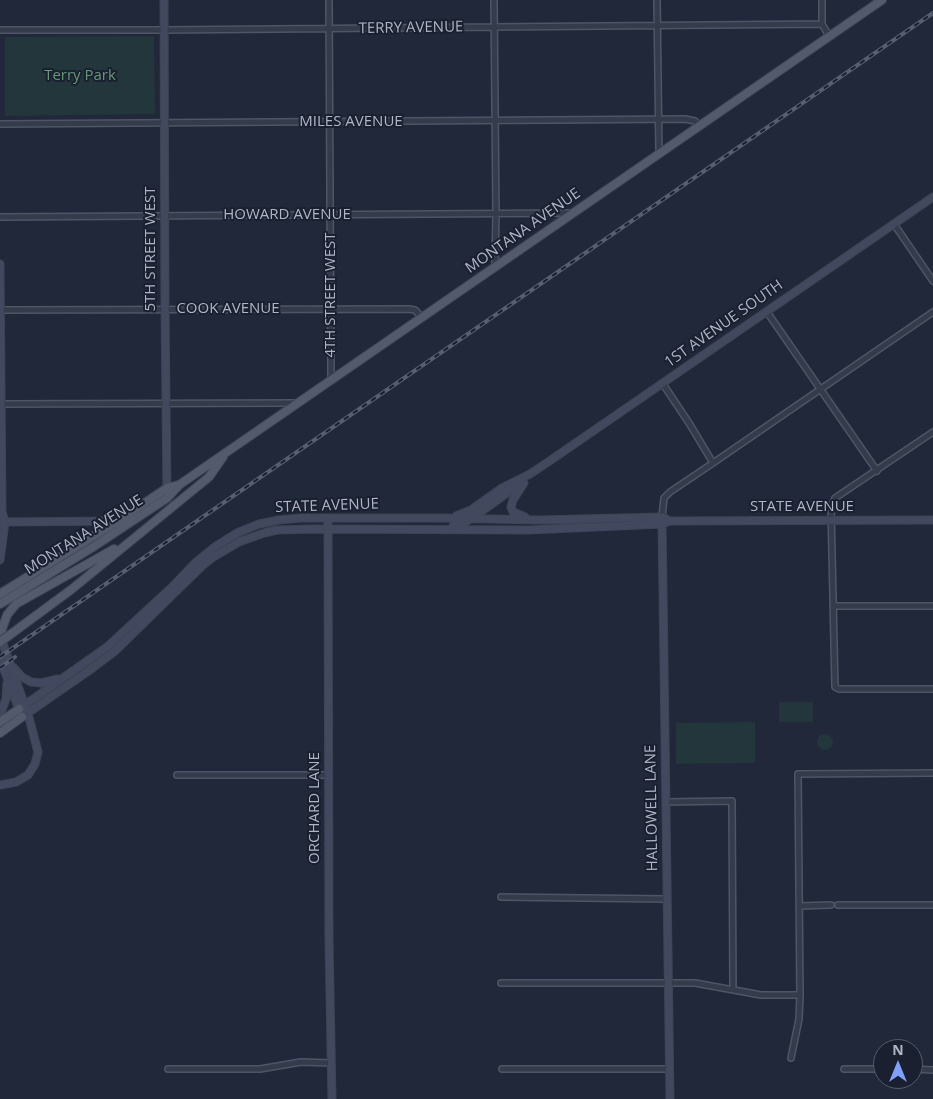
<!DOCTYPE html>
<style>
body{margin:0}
#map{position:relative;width:933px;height:1099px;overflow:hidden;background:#20283a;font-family:"Open Sans",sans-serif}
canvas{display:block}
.north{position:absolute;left:873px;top:1039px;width:50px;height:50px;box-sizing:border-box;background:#1a202f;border:1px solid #565c6c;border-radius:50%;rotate:0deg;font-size:14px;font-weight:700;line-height:20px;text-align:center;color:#afb5c7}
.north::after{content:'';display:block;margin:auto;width:18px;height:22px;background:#7fa1fc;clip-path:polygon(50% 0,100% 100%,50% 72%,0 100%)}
</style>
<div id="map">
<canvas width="933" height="1099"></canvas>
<div class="north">N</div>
</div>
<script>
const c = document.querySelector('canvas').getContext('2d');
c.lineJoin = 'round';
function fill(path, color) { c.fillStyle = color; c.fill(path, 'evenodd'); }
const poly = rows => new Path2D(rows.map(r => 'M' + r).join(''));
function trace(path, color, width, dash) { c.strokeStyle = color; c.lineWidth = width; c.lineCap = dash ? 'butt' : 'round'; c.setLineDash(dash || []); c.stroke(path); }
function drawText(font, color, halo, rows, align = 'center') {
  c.font = font + ' "Open Sans",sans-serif'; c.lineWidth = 4; c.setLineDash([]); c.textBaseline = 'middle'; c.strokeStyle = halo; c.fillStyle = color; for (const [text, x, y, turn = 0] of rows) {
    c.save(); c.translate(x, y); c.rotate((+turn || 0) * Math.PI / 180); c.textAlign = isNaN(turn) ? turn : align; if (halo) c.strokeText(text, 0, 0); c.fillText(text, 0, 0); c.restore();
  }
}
const green = poly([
 [154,36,155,114,5,116,5,37],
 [779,702,813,702,813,722,779,722],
 [755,722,755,763,676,764,676,723],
 '817 742a8 8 0 1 1 16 0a8 8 0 1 1-16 0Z'
]);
const street = poly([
 [329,0,331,380],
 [494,0,496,213,495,267],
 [657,0,659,154],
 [822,0,822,24,829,36],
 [0,30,165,30,822,24],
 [0,124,685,119,695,121,700,126],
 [0,217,573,213],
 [894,224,933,281],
 [0,310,409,309,415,310,422,318],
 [767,312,877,471],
 [663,384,689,423,713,463],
 [0,404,297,403],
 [933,432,835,498,831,508,835,687,839,689,933,689],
 [662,517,664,498,670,492,713,463,933,312],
 [833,606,933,606],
 [177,775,329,775],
 [666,802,732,801,733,990],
 [501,897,666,899],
 [838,905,933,905],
 [800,906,831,905],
 [501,983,695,983,761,995,800,995],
 [791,1058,799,1019,800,995,798,774,933,773],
 [168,1069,260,1069,301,1062,331,1063],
 [502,1069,669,1069],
 [844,1069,883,1069],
 [913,1069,933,1070]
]);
const secondary = poly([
 [164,0,165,309,167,493],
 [0,264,2,512,5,522,0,560],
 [524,483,513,500,511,507,513,512,525,517],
 [456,516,471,510,502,488,530,474,551,460,933,197],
 [328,518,329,940,332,1099],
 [662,519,670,1099],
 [1,522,117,521],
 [453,526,461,525,472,518,510,491,523,481],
 [0,659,20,712],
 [13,667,22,677,31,682,41,683,58,679],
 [19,709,107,647,172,587,196,562,216,546,237,533,259,524,279,520,301,518,443,518,540,520,662,517,670,521],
 [0,715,6,699,7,683],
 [22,717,94,667,114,652,202,566,212,558,239,542,264,533,277,530,313,529,529,530,662,524,670,521,933,520],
 [0,785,16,782,28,775,35,764,38,752,28,714,4,647,1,637]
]);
const primary = poly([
 [0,594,118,521,167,488,179,485],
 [0,604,93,547,167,498,179,485,882,0],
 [11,634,72,589,209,477,223,457],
 [1,638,2,629,7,615,16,604,114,549],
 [0,722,19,709],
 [0,733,22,717]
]);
const rail = poly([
 [0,657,933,13],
 [0,668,15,657]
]);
const primaryBridge = poly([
 [0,642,11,634]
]);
const streetNames = [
 ["TERRY AVENUE",411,28,-1],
 ["MILES AVENUE",351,122],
 ["HOWARD AVENUE",287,215],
 ["MONTANA AVENUE",523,231,-35],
 ["5TH STREET WEST",151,249,-90],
 ["4TH STREET WEST",331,295,-90],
 ["COOK AVENUE",228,309],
 ["1ST AVENUE SOUTH",724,324,-35],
 ["STATE AVENUE",327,506,-2],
 ["STATE AVENUE",802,507],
 ["MONTANA AVENUE",84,535,-32],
 ["ORCHARD LANE",315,808,-90],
 ["HALLOWELL LANE",652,808,-91]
];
const parkNames = [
 ["Terry Park",80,76]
];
fill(green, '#22363b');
trace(street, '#4f5565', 8);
trace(secondary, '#3e4454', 9);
trace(primary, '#3e4454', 10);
trace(street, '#343b4a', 5);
trace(secondary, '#42495e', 7);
trace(primary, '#525a6b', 8);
trace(rail, '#565e72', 4);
trace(rail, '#1a202f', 2, [5.5]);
trace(primaryBridge, '#3e4454', 10, []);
trace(primaryBridge, '#525a6b', 8);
drawText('15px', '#afb5c7', '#1a202f', streetNames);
drawText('15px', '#659877', '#1a202f', parkNames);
</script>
